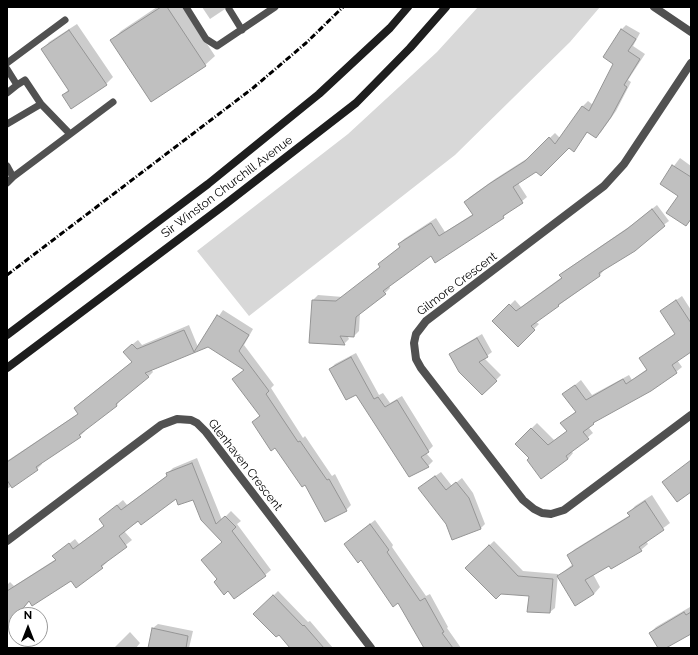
<!DOCTYPE html>
<style>
body{margin:0}
#map{position:relative;width:698px;height:655px;overflow:hidden;background:#fff;font-family:Raleway,sans-serif}
canvas{display:block}
.frame{position:absolute;inset:0;border:8px solid #000;pointer-events:none}
.north{position:absolute;left:8px;top:607px;width:40px;height:40px;box-sizing:border-box;background:#fff;border:1px solid #999;border-radius:50%;rotate:0deg;font-size:11px;font-weight:700;line-height:16px;text-align:center;color:#000}
.north::after{content:'';display:block;margin:auto;width:14px;height:18px;background:#000;clip-path:polygon(50% 0,100% 100%,50% 72%,0 100%)}
</style>
<div id="map">
<canvas width="698" height="655"></canvas>
<div class="frame"></div>
<div class="north">N</div>
</div>
<script>
const c = document.querySelector('canvas').getContext('2d');
c.lineJoin = 'round';
function fill(path, color) { c.fillStyle = color; c.fill(path, 'evenodd'); }
const poly = rows => new Path2D(rows.map(r => 'M' + r).join(''));
function trace(path, color, width, dash) { c.strokeStyle = color; c.lineWidth = width; c.lineCap = dash ? 'butt' : 'round'; c.setLineDash(dash || []); c.stroke(path); }
function drawText(font, color, halo, rows, align = 'center') {
  c.font = font + ' Raleway,sans-serif'; c.lineWidth = 3; c.setLineDash([]); c.textBaseline = 'middle'; c.strokeStyle = halo; c.fillStyle = color; for (const [text, x, y, turn = 0] of rows) {
    c.save(); c.translate(x, y); c.rotate((+turn || 0) * Math.PI / 180); c.textAlign = isNaN(turn) ? turn : align; if (halo) c.strokeText(text, 0, 0); c.fillText(text, 0, 0); c.restore();
  }
}
const green = poly([
 [478,7,600,7,570,42,455,155,249,316,197,251,348,134,437,52]
]);
const shadow = poly([
 [157,7,183,7,215,56,205,65,111,41,121,31],
 [202,7,228,7,210,19],
 [77,24,113,77,106,84,63,95,69,89,42,50,49,42],
 [626,25,640,33,633,46,645,54,628,80,631,82,616,111,601,132,596,137,588,131,574,150,569,147,518,183,527,197,503,217,431,255,389,286,390,288,385,293,360,312,359,331,354,336,347,335,349,339,344,344,313,300,318,295,343,297,381,266,379,264,401,246,399,244,404,239,436,218,445,232,473,214,465,202,470,197,495,179,531,156,555,133,560,138,583,106,588,101,593,105,615,64,621,30],
 [680,158,691,166,691,220,686,225,680,196,661,183],
 [657,205,669,221,603,269,604,270,600,275,536,322,539,324,518,345,494,321,515,300,521,307,562,277,561,275,566,270,633,224],
 [682,296,691,310,691,352,677,360,682,367,676,372,599,418,589,428,593,433,571,451,573,453,568,459,541,478,530,458,516,444,537,423,554,440,567,431,562,423,576,411,564,394,581,380,592,395,629,375,632,380,647,369,640,358,676,333,661,311],
 [223,310,253,329,244,345,274,385,271,388,303,438,305,436,332,476,335,474,351,505,346,510,305,484,253,422,260,415,233,379,245,369,208,346,151,369,153,372,148,377,121,399,117,405,84,430,85,431,80,436,41,462,42,464,37,469,7,489,7,461,79,413,80,403,133,361,129,347,138,340,142,345,189,325,198,347],
 [482,334,492,352,484,358,501,375,482,394,450,354,455,350],
 [356,353,379,395,383,393,390,403,402,396,433,446,426,453,433,461,428,466,330,369,335,364],
 [197,458,222,520,231,511,241,521,237,524,271,570,265,575,234,597,218,579,223,542,193,498,176,497,124,531,132,540,107,560,107,562,102,567,30,600,7,627,7,585,10,582,14,586,56,559,54,556,75,539,79,544,105,525,100,519,123,500,127,505,168,475,167,474,173,468],
 [441,472,452,486,462,478,473,493,485,524,481,528,424,484],
 [652,495,670,523,646,541,648,544,641,550,609,564,593,574,600,587,594,594,558,576,573,564,568,555,575,549,630,515,629,513,635,506],
 [375,520,393,545,392,547,426,596,430,594,448,627,447,628,461,648,425,648,399,602,362,559,345,544],
 [494,541,523,571,558,574,555,608,550,612,530,595,466,568],
 [278,591,308,622,310,621,333,648,292,648,279,633,255,614],
 [690,607,691,633,664,648,659,648,650,633,656,627],
 [158,624,193,631,189,648,149,648,153,628],
 [130,632,140,643,136,648,114,648]
]);
const building = poly([
 [161,7,167,7,206,66,151,102,110,40,161,7],
 [621,29,636,39,628,51,640,59,624,85,627,87,611,117,596,138,587,132,574,152,569,148,541,176,536,172,513,187,523,203,503,216,504,218,435,263,431,256,383,291,386,294,356,317,354,337,340,336,345,345,309,343,312,300,336,301,380,267,378,264,400,247,398,244,431,223,439,236,473,215,464,202,489,184,525,161,549,137,555,144,582,106,589,111,613,64,603,57,621,29],
 [69,30,107,85,71,109,62,95,69,91,41,49,69,30],
 [672,165,691,177,691,219,686,226,666,213,678,196,660,184,672,165],
 [652,209,665,226,635,251,599,273,600,276,558,305,559,306,531,326,535,330,518,347,492,321,509,304,516,311,562,278,559,275,627,229,652,209],
 [676,300,691,323,691,352,672,365,677,373,651,391,593,423,594,424,583,432,589,439,566,456,568,459,541,479,527,460,529,458,515,444,531,428,548,445,567,431,560,423,576,412,562,394,575,385,586,400,623,379,626,384,647,370,639,358,675,334,660,311,676,300],
 [217,315,249,335,239,351,269,391,266,394,298,442,300,441,327,480,329,479,347,511,325,522,305,485,302,487,275,448,271,451,252,422,260,416,232,379,244,370,208,347,145,373,149,377,116,404,117,406,79,435,81,437,36,467,38,470,12,488,7,480,7,462,78,414,74,408,132,362,123,352,132,344,137,349,184,330,194,352,217,315],
 [477,338,488,357,479,362,497,381,482,395,459,372,449,354,477,338],
 [351,357,374,399,378,397,385,407,397,400,429,452,421,457,429,467,409,477,356,395,346,400,329,369,351,357],
 [691,460,691,492,677,502,662,482,691,460],
 [192,463,216,524,225,516,236,527,232,531,266,576,234,599,228,591,224,595,214,582,217,579,201,560,222,542,201,520,193,500,178,505,176,499,141,525,138,521,119,536,127,547,101,566,103,568,76,588,71,581,32,606,29,601,7,628,7,591,56,560,52,556,69,543,73,549,104,526,99,519,117,505,121,510,167,476,166,473,192,463],
 [435,476,446,490,456,482,469,498,481,529,452,540,446,524,418,488,435,476],
 [645,501,664,530,639,547,642,551,611,569,609,566,585,580,594,594,575,606,557,576,573,566,567,555,630,516,627,513,645,501],
 [370,524,389,550,387,552,420,601,425,598,444,632,442,633,453,648,424,648,398,603,393,607,361,560,358,563,344,544,370,524],
 [489,545,518,576,553,579,550,613,527,612,529,596,501,594,496,599,465,568,489,545],
 [273,595,303,626,304,625,324,648,290,648,279,635,276,637,253,614,273,595],
 [684,612,686,615,691,612,691,634,666,648,658,648,649,633,684,612],
 [152,628,188,636,186,648,148,648,152,628]
]);
const service = poly([
 [186,7,206,39,217,46,275,7],
 [229,9,242,30],
 [7,63,65,20],
 [7,69,17,85,7,93],
 [41,104,70,134],
 [7,124,41,104,25,80,17,85],
 [7,166,13,177,113,102],
 [7,183,13,177]
]);
const minor = poly([
 [691,63,624,164,604,186,426,321,416,334,414,343,416,359,421,368,523,500,534,509,542,513,551,514,564,510,691,415],
 [7,541,161,425,177,419,191,420,197,423,206,432,371,648]
]);
const tertiary = poly([
 [654,7,691,32]
]);
const secondary = poly([
 [7,335,208,184,319,94,390,28,408,7],
 [7,368,223,206,356,103,410,48,446,7]
]);
const rail = poly([
 [7,275,253,88,306,43,343,7]
]);
const streetNames = [
 ["Sir Winston Churchill Avenue",227,187,-37],
 ["Gilmore Crescent",457,284,-37],
 ["Glenhaven Crescent",245,465,52]
];
fill(green, '#d8d8d8');
fill(shadow, '#0003');
fill(building, '#c0c0c0');
trace(building, '#959595', 1);
trace(service, '#515151', 7);
trace(minor, '#515151', 8);
trace(tertiary, '#515151', 8);
trace(secondary, '#1e1e1e', 8);
trace(rail, '#000', 3, [6, 2, 1, 2]);
drawText('12px', '#000', '#fff', streetNames);
</script>
